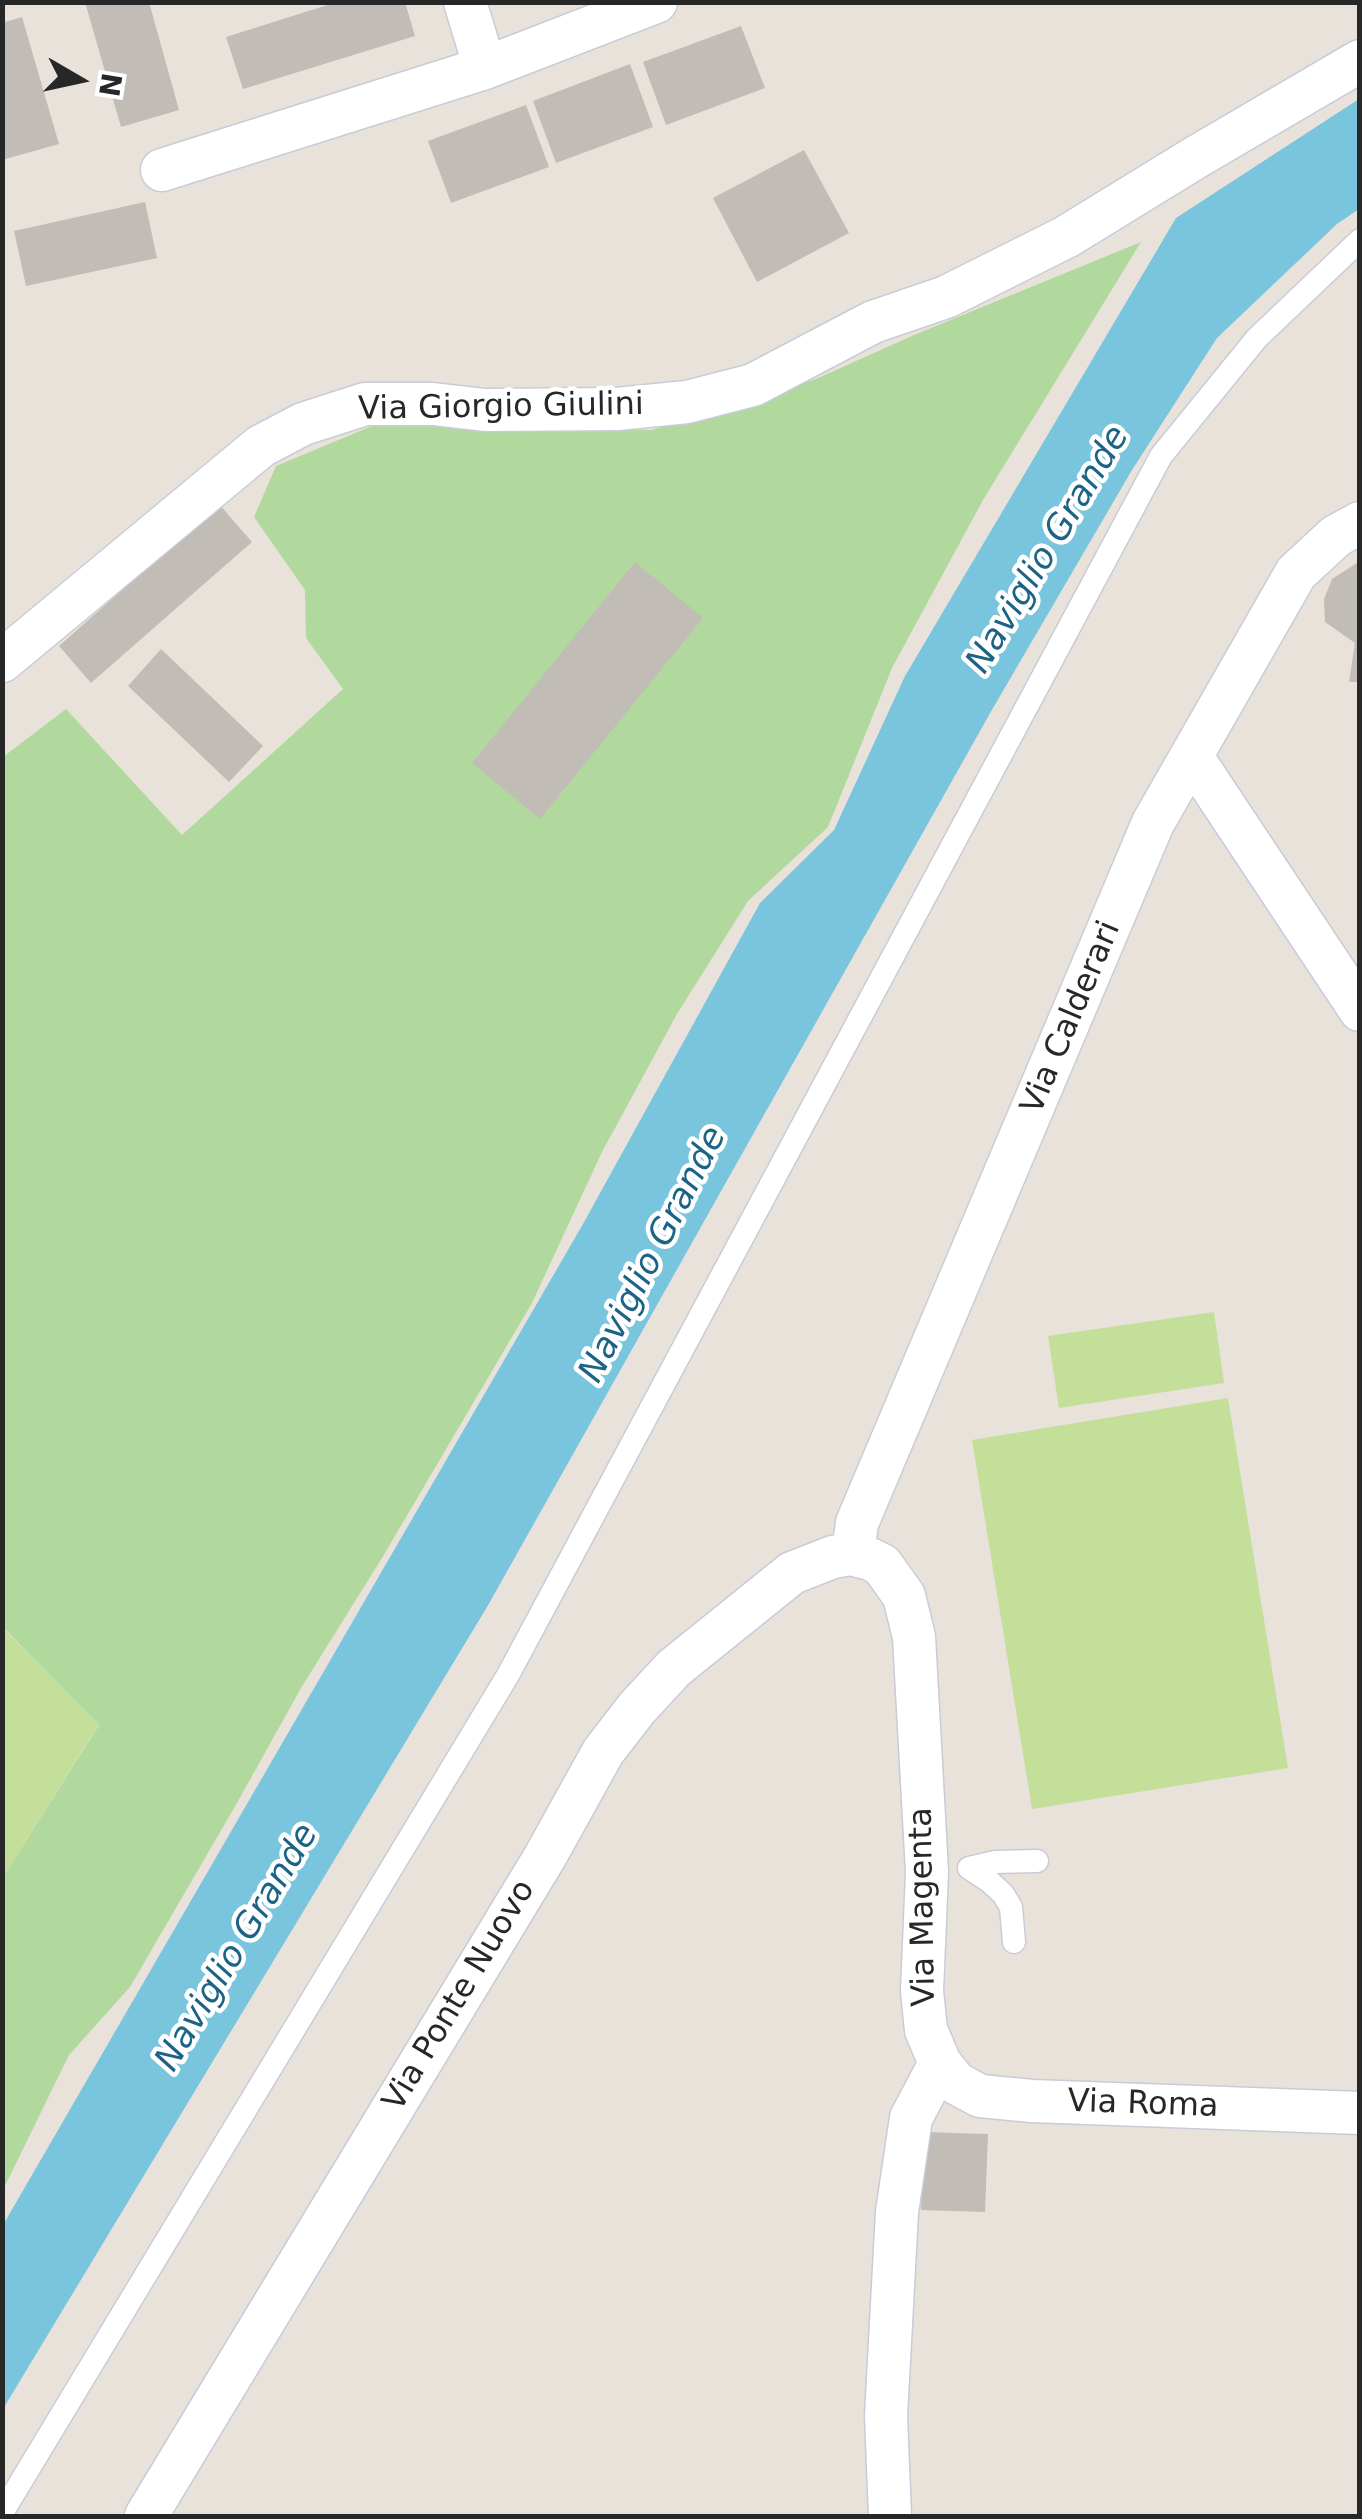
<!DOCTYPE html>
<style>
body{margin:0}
#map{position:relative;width:1362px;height:2519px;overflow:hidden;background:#e8e2db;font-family:"DejaVu Sans",sans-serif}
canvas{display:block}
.frame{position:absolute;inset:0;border:5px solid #272727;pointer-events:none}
.north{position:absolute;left:30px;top:30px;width:100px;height:100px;-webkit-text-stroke:8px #fff;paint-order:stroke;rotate:99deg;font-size:28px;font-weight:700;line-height:40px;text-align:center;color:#272727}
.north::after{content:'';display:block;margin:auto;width:35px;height:45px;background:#272727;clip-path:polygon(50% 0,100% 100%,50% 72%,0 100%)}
</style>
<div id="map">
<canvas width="1362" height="2519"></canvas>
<div class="frame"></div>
<div class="north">N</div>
</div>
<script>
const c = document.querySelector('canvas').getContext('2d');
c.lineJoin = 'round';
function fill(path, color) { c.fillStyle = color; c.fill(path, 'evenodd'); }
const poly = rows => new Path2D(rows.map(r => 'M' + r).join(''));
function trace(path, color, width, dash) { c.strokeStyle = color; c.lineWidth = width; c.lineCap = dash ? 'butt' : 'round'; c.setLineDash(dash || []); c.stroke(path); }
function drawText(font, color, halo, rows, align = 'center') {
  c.font = font + ' "DejaVu Sans",sans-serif'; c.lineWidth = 9; c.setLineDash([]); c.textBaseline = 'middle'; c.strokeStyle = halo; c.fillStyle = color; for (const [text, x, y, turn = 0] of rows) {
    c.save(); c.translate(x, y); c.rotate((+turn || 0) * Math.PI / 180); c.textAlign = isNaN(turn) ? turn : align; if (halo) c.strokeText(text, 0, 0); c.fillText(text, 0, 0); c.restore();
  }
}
const green = poly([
 [1141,242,983,500,892,668,828,827,748,901,677,1014,602,1152,532,1303,382,1558,301,1688,237,1803,130,1987,69,2055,3,2190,3,1877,99,1725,3,1627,3,757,66,709,182,835,343,689,306,638,305,590,254,517,276,466,384,421,652,430,816,379,914,335]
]);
const pitch = poly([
 [1214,1312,1224,1383,1059,1408,1048,1336],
 [1228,1398,1288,1768,1032,1809,972,1440],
 [2,1627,99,1724,3,1877,2,1877]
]);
const water = poly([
 [1359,99,1359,209,1337,224,1217,338,1132,470,993,708,487,1607,3,2409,3,2225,583,1224,760,903,834,830,905,676,1176,218]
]);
const building = poly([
 [85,2,149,2,179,110,121,127],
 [337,2,405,2,415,36,243,89,226,37],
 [22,17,59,144,2,160,2,23],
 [741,26,765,88,666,125,643,62],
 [630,64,653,127,556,163,533,101],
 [526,105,549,167,451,203,428,141],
 [804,150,849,233,757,282,713,198],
 [145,202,157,258,26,286,14,231],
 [219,504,252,542,91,683,59,646],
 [1360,561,1360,682,1349,682,1355,643,1325,622,1324,599,1332,579],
 [635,562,703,618,540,819,472,763],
 [161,649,263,746,229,782,128,686],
 [924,2132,988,2134,985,2212,921,2210]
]);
const lane = poly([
 [1014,1942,1011,1907,1003,1894,989,1881,969,1868,995,1862,1037,1861],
 [2,2513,508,1675,1161,456,1257,338,1360,240]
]);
const street = poly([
 [465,2,485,68],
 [162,170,485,68,656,2],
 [2,661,261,446,303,424,365,404,433,404,485,410,617,409,687,402,753,385,873,322,946,297,1066,237,1198,156,1360,61],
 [1192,757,1360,1010],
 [853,1554,857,1523,1153,823,1296,573,1336,536,1360,523],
 [940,2063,956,2083,980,2096,1032,2101,1360,2113],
 [146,2516,546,1855,603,1752,637,1708,674,1668,792,1573,833,1557,850,1554,870,1559,882,1565,904,1596,914,1637,927,1872,922,1991,926,2030,940,2063,911,2118,897,2212,886,2416,890,2516]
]);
const streetNames = [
 ["Via Giorgio Giulini",501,408,-1],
 ["Via Calderari",1072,1018,-67],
 ["Via Magenta",924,1907,-91],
 ["Via Ponte Nuovo",460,1996,-59],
 ["Via Roma",1143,2105,2]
];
const waterNames = [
 ["Naviglio Grande",1049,550,-59],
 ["Naviglio Grande",654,1255,-63],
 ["Naviglio Grande",238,1948,-59]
];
fill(green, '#b2d99d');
fill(pitch, '#c3df9a');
fill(water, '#79c5de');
fill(building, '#c1bcb6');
trace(lane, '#c9ccd8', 25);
trace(street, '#c9ccd8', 45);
trace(lane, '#fff', 22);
trace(street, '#fff', 42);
drawText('32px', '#272727', '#fff', streetNames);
drawText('italic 35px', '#1d6386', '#fff', waterNames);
</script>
